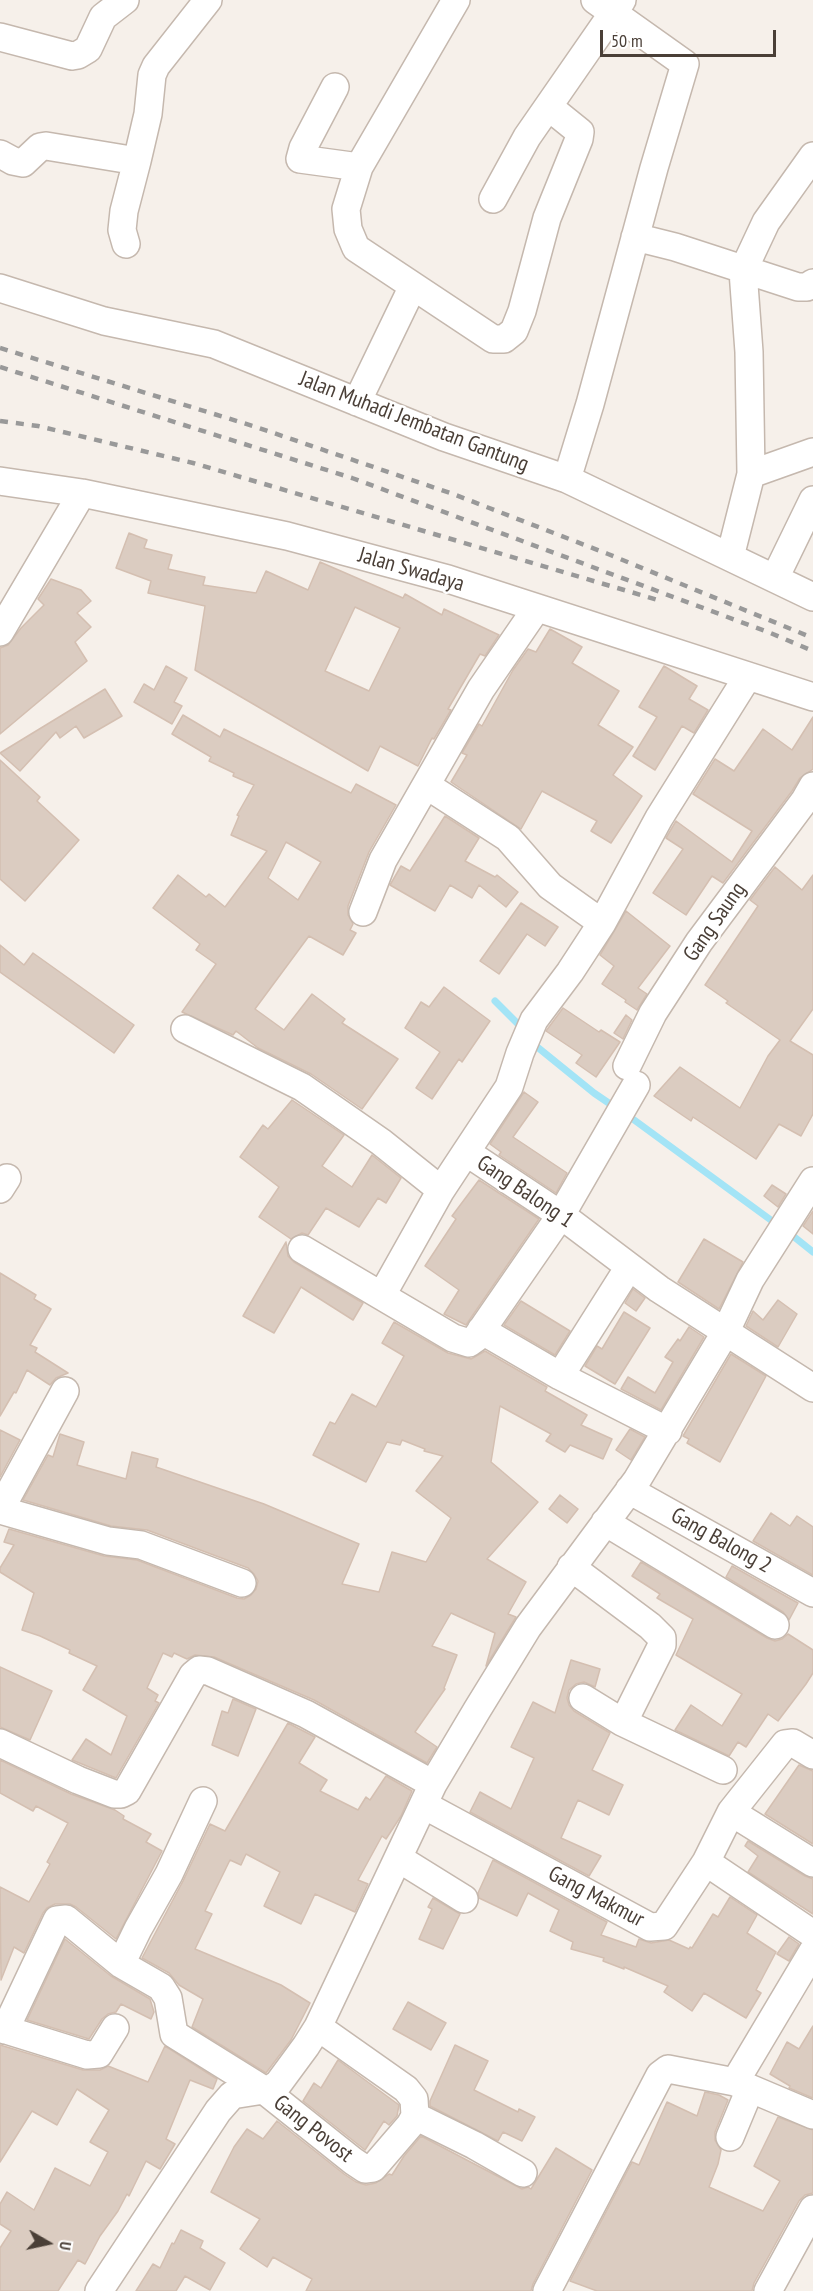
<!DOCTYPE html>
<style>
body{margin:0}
#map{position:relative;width:813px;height:2291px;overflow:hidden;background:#f6f0ea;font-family:"PT Sans Narrow",sans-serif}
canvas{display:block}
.north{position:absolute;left:18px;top:2213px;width:60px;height:60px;-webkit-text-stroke:4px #fff;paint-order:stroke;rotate:99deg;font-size:16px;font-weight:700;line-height:24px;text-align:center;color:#4a3f37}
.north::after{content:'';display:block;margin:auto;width:21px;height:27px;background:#4a3f37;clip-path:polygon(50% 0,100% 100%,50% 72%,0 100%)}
.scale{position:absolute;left:600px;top:30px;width:176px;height:27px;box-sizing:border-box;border:3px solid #4a3f37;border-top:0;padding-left:8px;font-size:18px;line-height:21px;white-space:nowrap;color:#4a3f37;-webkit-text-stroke:4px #fff;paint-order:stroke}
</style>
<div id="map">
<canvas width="813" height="2291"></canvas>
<div class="north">U</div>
<div class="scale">50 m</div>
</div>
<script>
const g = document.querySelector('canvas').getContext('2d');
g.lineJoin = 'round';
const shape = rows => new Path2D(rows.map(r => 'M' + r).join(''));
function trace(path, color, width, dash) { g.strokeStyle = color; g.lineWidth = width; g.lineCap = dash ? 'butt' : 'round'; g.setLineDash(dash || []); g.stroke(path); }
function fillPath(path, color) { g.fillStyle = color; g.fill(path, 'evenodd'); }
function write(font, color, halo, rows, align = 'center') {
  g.font = font + ' "PT Sans Narrow",sans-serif'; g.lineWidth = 5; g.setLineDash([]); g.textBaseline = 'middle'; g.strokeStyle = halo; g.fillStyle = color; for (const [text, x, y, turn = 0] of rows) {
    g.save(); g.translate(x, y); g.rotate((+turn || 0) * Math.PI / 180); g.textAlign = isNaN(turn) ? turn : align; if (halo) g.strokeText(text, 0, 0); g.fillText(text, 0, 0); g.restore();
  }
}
trace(shape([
 [495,1001,523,1029],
 [532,1040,536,1046,594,1093,616,1108],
 [626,1114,779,1226],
 [788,1232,813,1252]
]), '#a3e4f6', 7);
const building = shape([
 [129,533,147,540,144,548,172,555,168,569,205,577,203,585,256,593,266,571,308,590,320,562,403,598,405,594,442,615,444,609,499,635,485,656,480,654,448,709,451,710,434,739,432,738,418,766,380,746,368,771,195,670,205,606,148,593,151,581,116,568,129,533],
 [355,607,400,628,369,691,325,671,355,607],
 [51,579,81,590,91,601,77,613,91,627,75,642,87,661,0,734,0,648,8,645,21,628,44,605,38,599,51,579],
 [550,629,582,647,572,663,619,691,598,725,633,747,613,775,642,796,611,843,591,831,597,821,542,791,521,829,451,782,467,755,462,753,479,724,482,726,513,670,528,649,536,652,550,629],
 [166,666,187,678,174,702,182,706,172,724,134,702,144,684,154,690,166,666],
 [664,666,697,686,689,699,708,710,694,733,682,726,655,770,633,756,657,717,639,707,664,666],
 [105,689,122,716,84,738,76,726,60,738,56,732,20,771,0,753,105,689],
 [183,715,220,737,224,729,351,793,356,784,396,805,369,852,348,906,348,915,353,924,350,930,356,933,343,955,309,936,255,1009,284,1030,312,994,345,1019,342,1023,398,1059,362,1109,311,1074,258,1048,236,1031,233,1035,182,1012,216,964,196,950,200,944,153,908,178,875,206,897,209,894,225,907,267,851,231,835,239,816,237,815,254,785,233,776,234,773,209,761,211,757,172,734,183,715],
 [286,842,321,862,298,900,268,878,286,842],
 [813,717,813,769,800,778,792,791,723,883,712,876,686,915,653,893,683,849,666,838,676,821,732,862,752,831,693,794,715,759,734,771,763,729,792,750,813,717],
 [0,760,40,797,37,801,79,840,25,901,0,879,0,760],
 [445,816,479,838,465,861,495,877,497,875,518,892,506,907,479,885,472,898,450,885,435,911,390,885,401,866,410,871,445,816],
 [775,867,802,890,813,875,813,1009,790,1041,813,1055,813,1114,801,1136,779,1124,756,1159,693,1117,691,1121,654,1096,680,1067,740,1108,768,1056,780,1040,726,1003,728,1001,705,985,758,906,750,900,775,867],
 [521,903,558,927,545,946,527,934,499,974,480,961,521,903],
 [626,911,670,946,638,988,647,994,637,1010,625,1002,626,1000,602,984,614,966,600,955,626,911],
 [0,945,24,965,33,953,134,1025,114,1053,0,972,0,945],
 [444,987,490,1021,462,1062,459,1059,432,1099,416,1088,440,1052,405,1028,421,1002,429,1007,444,987],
 [563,1008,599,1032,601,1030,620,1042,596,1077,576,1063,582,1055,546,1031,563,1008],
 [626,1015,632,1020,623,1039,614,1033,626,1015],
 [524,1092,538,1102,513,1137,567,1173,556,1193,499,1155,501,1152,490,1144,524,1092],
 [292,1100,344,1135,322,1166,352,1187,372,1155,401,1178,386,1203,378,1198,359,1227,326,1208,308,1235,302,1233,291,1239,259,1217,279,1187,240,1157,263,1125,268,1129,292,1100],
 [479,1180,539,1219,466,1325,444,1314,459,1290,425,1266,456,1219,452,1216,479,1180],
 [772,1185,786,1194,778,1207,764,1196,772,1185],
 [813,1211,813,1234,803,1226,813,1211],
 [704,1239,743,1262,719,1309,678,1282,704,1239],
 [286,1242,288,1256,294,1262,363,1303,353,1320,301,1287,274,1333,243,1316,286,1242],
 [0,1273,36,1295,34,1299,51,1309,30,1345,37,1348,35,1352,68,1373,56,1378,50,1385,27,1370,16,1393,14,1392,0,1416,0,1273],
 [633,1289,645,1298,636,1311,625,1303,633,1289],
 [778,1300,797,1314,778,1347,746,1326,753,1311,763,1320,778,1300],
 [521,1301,570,1331,555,1355,504,1325,521,1301],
 [624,1312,650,1328,615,1384,585,1366,597,1346,602,1349,624,1312],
 [394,1322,448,1353,471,1359,485,1351,547,1387,545,1391,587,1415,581,1425,612,1439,603,1459,570,1445,565,1452,546,1441,551,1434,500,1406,491,1462,538,1502,487,1559,526,1582,508,1614,516,1617,486,1666,495,1633,451,1613,432,1646,457,1655,444,1688,445,1689,415,1732,437,1747,427,1763,314,1700,214,1657,195,1655,187,1659,174,1653,172,1657,163,1653,147,1688,158,1695,155,1701,159,1703,116,1778,72,1760,86,1739,111,1755,127,1716,83,1690,97,1666,69,1653,70,1650,40,1636,22,1630,34,1593,0,1572,0,1568,14,1545,4,1542,9,1529,104,1556,137,1560,237,1598,244,1599,251,1595,256,1589,258,1581,254,1574,248,1568,147,1530,111,1526,23,1500,48,1455,53,1457,60,1434,84,1442,77,1465,126,1479,132,1452,158,1459,156,1467,264,1504,359,1544,342,1584,379,1592,392,1552,426,1562,451,1518,416,1491,443,1456,424,1451,425,1449,402,1440,400,1445,387,1442,366,1482,313,1455,330,1422,335,1424,352,1394,376,1407,404,1356,382,1343,394,1322],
 [689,1327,704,1337,661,1410,621,1389,628,1377,655,1393,673,1362,665,1357,678,1339,680,1341,689,1327],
 [731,1354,766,1376,720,1462,687,1443,689,1439,683,1436,731,1354],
 [630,1429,645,1437,631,1460,616,1450,630,1429],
 [0,1430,20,1440,0,1477,0,1430],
 [560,1495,578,1509,567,1523,549,1509,560,1495],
 [771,1513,790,1526,797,1516,813,1527,813,1575,753,1541,771,1513],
 [641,1562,767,1638,775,1641,782,1639,788,1634,813,1650,813,1673,806,1684,778,1721,768,1714,746,1747,738,1742,729,1756,675,1730,691,1705,722,1726,742,1694,676,1655,693,1619,657,1598,660,1594,632,1576,641,1562],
 [732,1566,798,1603,789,1620,783,1612,726,1577,732,1566],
 [571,1660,600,1669,595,1687,584,1682,576,1684,569,1690,567,1698,569,1705,574,1711,610,1733,592,1770,623,1785,609,1815,578,1800,561,1838,601,1856,589,1876,470,1812,480,1792,511,1809,534,1758,511,1747,533,1702,555,1713,571,1660],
 [0,1667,52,1691,30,1740,0,1727,0,1667],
 [233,1699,256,1709,238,1756,212,1745,222,1711,228,1713,233,1699],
 [288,1723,315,1737,299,1763,327,1780,320,1791,358,1810,366,1797,370,1800,386,1776,412,1791,401,1816,386,1839,382,1836,358,1880,368,1884,355,1912,315,1894,301,1924,264,1906,280,1872,246,1854,241,1865,230,1860,205,1911,212,1914,195,1949,281,1985,310,2003,291,2040,266,2073,192,2027,203,1999,179,1985,169,1973,142,1958,183,1881,210,1824,225,1831,288,1723],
 [0,1760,71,1794,115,1810,124,1816,123,1819,151,1834,146,1842,162,1851,116,1939,76,1907,70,1904,55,1904,47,1908,43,1913,24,1953,14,1947,1,1980,0,1887,29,1902,50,1864,47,1862,68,1823,36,1806,33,1811,0,1793,0,1760],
 [799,1765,813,1771,813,1844,765,1814,799,1765],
 [748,1841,805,1876,813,1879,813,1914,748,1872,758,1856,745,1846,748,1841],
 [493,1860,607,1922,601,1935,636,1947,639,1939,651,1943,669,1940,689,1949,690,1947,692,1948,713,1914,718,1917,730,1897,757,1915,747,1933,776,1952,756,1990,761,1993,746,2018,704,1993,692,2011,664,1992,668,1986,624,1967,624,1969,603,1961,604,1958,571,1949,573,1942,550,1931,559,1910,528,1893,517,1916,479,1898,478,1893,493,1860],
 [433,1898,460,1914,443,1949,419,1939,432,1909,428,1907,433,1898],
 [789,1937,799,1944,789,1961,777,1954,789,1937],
 [65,1939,111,1976,150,1999,154,2012,151,2019,121,2004,116,2012,108,2014,102,2019,89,2039,27,2020,65,1939],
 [408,2002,446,2023,431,2050,393,2029,408,2002],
 [813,2026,813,2098,789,2088,790,2086,770,2074,787,2042,799,2049,813,2026],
 [0,2045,83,2070,100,2070,108,2066,148,2082,165,2046,217,2079,213,2089,190,2080,166,2139,175,2144,160,2169,146,2161,129,2196,127,2194,118,2211,100,2236,85,2264,78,2260,58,2291,0,2291,0,2248,11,2231,0,2224,0,2204,7,2192,34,2210,55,2168,90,2186,108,2152,90,2142,109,2110,77,2089,57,2125,32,2111,0,2162,0,2045],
 [455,2045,488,2061,474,2090,518,2112,519,2109,535,2117,522,2141,503,2132,498,2141,430,2106,430,2101,455,2045],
 [338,2060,399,2105,397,2116,389,2125,384,2121,365,2150,303,2101,314,2083,321,2088,338,2060],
 [705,2092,719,2095,728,2100,715,2132,715,2140,721,2150,718,2164,709,2187,763,2211,780,2181,754,2166,778,2117,813,2130,813,2193,805,2195,799,2201,754,2283,752,2291,597,2291,570,2281,632,2162,639,2165,667,2102,697,2116,705,2092],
 [277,2121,344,2174,356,2182,366,2185,376,2183,389,2174,392,2175,404,2156,421,2136,522,2189,528,2187,531,2189,556,2148,592,2170,533,2284,531,2291,306,2291,312,2279,273,2257,267,2267,240,2249,260,2219,211,2192,234,2147,247,2129,263,2139,277,2121],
 [181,2230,203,2241,200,2248,225,2263,210,2290,185,2276,176,2291,136,2291,153,2264,160,2268,172,2243,174,2244,181,2230]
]);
fillPath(building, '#dbccc1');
trace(building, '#d4bfb1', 1.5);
const street = shape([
 [456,0,359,167,346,209,348,229,356,248,493,339,504,339,514,331,522,311,547,218,579,139,580,132,549,107],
 [0,37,72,56,78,55,88,49,103,17,125,0],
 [335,87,303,148,300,159,359,167],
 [0,154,13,161,23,163,40,147,46,146,137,161,124,211,122,230,126,244],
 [137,161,148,114,152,75,156,66,208,0],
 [493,199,527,137,622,0],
 [635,237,675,247,798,287,807,287,813,283],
 [0,288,104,321,214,344,444,437,567,479,813,597],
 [357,402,413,286],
 [751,474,813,452],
 [567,479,590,404,654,168,685,64,595,0],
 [0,481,82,493,287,536,448,579,813,697],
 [730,557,751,474,749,352,743,271,766,222,813,156],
 [775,578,813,500],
 [0,632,82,493],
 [426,785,481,689,536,609],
 [363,912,383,860,426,785,508,838,550,886,602,923],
 [185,1029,302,1087,381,1142,441,1190,466,1152,561,1215,659,1289,813,1388],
 [627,1066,653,1013,699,942,805,800,813,786],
 [466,1152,509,1087,520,1053,534,1020,570,972,602,923,659,818,748,676],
 [0,1189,7,1178],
 [302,1249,453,1338,469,1343,476,1338,561,1215,636,1085],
 [382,1295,441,1190],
 [481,1330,560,1376,668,1431],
 [560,1376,629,1267],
 [65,1391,0,1510,108,1541,141,1545,242,1583],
 [629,1490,813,1593],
 [605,1522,775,1625],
 [571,1567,650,1626,662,1638,662,1645,626,1717,622,1722,723,1770],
 [583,1698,622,1722],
 [0,1743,78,1780,114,1794,121,1794,127,1791,193,1675,199,1670,208,1671,306,1714,433,1784],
 [424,1805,650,1927,664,1926,706,1862,731,1812,813,1863],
 [731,1812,785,1744,793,1743,813,1755],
 [398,1858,464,1899],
 [706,1862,813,1934],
 [121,1964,138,1929,169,1874,203,1801],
 [0,2028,87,2055,99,2054,115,2028],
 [5,2030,57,1920,66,1919,121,1964,161,1987,168,1998,174,2034,264,2090,353,2161,365,2169,373,2168,410,2125,415,2116,414,2099,406,2089,318,2027],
 [735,2082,813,1951],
 [415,2116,474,2145,523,2173],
 [730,2137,750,2089],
 [99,2291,218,2111,232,2095,270,2089,278,2084,306,2046,318,2027,433,1784,477,1710,528,1627,637,1480,725,1333,750,1280,813,1181],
 [547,2291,660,2075,668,2069,735,2082,813,2115],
 [768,2291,813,2209]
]);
trace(street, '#c5b8ae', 30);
trace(street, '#fff', 27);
trace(shape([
 [0,348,253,426,453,494,608,554,813,638],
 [0,367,352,478,768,632,813,651],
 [0,421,38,426,193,463,658,600]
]), '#999', 4.5, [8, 8]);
write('22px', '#4a3f37', '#fff', [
 ["Jalan Muhadi Jembatan Gantung",414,422,21],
 ["Jalan Swadaya",411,570,16],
 ["Gang Saung",715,922,-55],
 ["Gang Balong 1",525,1192,34],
 ["Gang Balong 2",721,1541,29],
 ["Gang Makmur",596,1897,28],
 ["Gang Povost",313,2129,38]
]);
</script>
